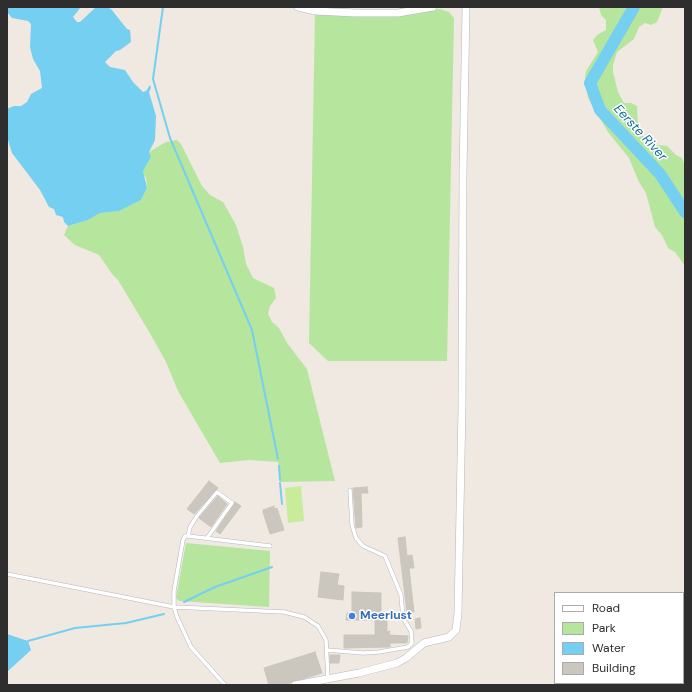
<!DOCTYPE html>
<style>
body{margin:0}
#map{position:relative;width:692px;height:692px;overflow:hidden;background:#efe9e1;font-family:"DM Sans",sans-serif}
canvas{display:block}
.frame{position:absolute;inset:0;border:8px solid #2e2e2e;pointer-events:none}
.legend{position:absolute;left:554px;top:592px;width:130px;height:92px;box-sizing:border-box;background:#fff;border:1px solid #ababab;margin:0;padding:5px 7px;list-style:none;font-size:12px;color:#2e2e2e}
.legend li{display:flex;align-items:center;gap:8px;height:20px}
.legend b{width:20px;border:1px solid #ababab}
</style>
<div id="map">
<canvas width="692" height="692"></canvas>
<div class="frame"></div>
<ul class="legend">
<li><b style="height:5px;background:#fff"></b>Road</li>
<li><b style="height:11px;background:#b6e59e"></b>Park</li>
<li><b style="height:11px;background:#75cff0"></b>Water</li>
<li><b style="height:11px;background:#cbc7bf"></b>Building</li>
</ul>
</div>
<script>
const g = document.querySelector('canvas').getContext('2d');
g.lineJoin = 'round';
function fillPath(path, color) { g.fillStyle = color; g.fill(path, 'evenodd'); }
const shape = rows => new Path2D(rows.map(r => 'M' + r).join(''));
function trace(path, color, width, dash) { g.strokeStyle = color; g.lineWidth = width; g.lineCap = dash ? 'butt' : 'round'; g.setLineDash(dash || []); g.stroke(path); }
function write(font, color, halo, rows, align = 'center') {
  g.font = font + ' "DM Sans",sans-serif'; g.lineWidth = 3; g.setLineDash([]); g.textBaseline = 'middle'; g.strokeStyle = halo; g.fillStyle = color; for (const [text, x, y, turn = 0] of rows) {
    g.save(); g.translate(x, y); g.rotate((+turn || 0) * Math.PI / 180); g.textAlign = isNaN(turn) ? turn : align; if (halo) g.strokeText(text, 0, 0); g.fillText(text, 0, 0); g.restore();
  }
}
fillPath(shape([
 [599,7,663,7,657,22,651,25,645,23,639,27,634,39,617,52,613,65,613,72,618,92,624,103,631,103,637,106,638,127,647,144,667,146,676,155,682,158,685,167,685,266,675,252,668,248,662,235,655,227,646,193,639,182,629,158,608,132,588,98,585,77,586,71,598,52,593,40,597,35,606,30,606,20,601,15],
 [440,9,449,12,454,18,447,361,328,361,309,343,315,14],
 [177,140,181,144,202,186,210,195,223,202,236,225,243,247,246,264,253,278,274,288,276,298,270,306,268,314,272,322,279,328,287,343,307,369,335,481,280,482,278,462,249,460,220,463,178,391,166,362,151,335,118,280,112,274,99,255,75,245,64,235,68,226,88,220,100,213,119,211,141,200,147,188,146,178,142,172,151,157,149,152,166,142],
 [186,543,270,551,269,607,179,601,176,598],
 [592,683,677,683,674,685,588,685]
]), '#b6e59e');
fillPath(shape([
 [301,486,304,521,288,523,285,488]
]), '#c9ec9a');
fillPath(shape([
 [7,7,81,7,73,17,77,22,80,22,96,7,107,7,111,9,127,29,130,30,131,42,120,50,116,51,105,62,110,67,125,70,133,82,143,92,146,91,150,85,151,88,149,92,156,116,155,140,149,152,151,157,143,171,147,188,141,200,119,211,100,213,88,220,68,226,64,222,63,217,56,215,54,209,49,207,40,190,12,153,7,137,7,109,14,106,21,106,27,102,31,94,42,88,40,71,33,59,30,47,31,24,28,21,12,18,7,12],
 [7,634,28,641,31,650,7,672]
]), '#75cff0');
trace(shape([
 [163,7,153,79,170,138,252,330,278,459],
 [279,466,280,480],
 [280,483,282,504],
 [184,602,215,587,272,567],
 [28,641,75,628,126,623,164,614]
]), '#75cff0', 2);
trace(shape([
 [634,7,590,83,600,110,660,174,685,212],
 [683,650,685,649],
 [626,685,635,683]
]), '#75cff0', 12);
const building = shape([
 [209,481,218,488,194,514,187,509,209,481],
 [367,487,368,493,361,493,362,527,356,528,353,488,367,487],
 [218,496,227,504,211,527,199,518,218,496],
 [235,502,241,506,220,534,216,531,235,502],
 [274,506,274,509,277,508,284,530,270,534,263,512,263,510,274,506],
 [405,537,407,556,412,555,414,568,409,568,414,612,407,613,398,538,405,537],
 [321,572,339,574,337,585,344,586,343,600,318,597,321,572],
 [352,592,381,593,381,613,387,613,387,632,390,631,389,635,408,636,407,643,390,643,390,647,387,647,344,648,344,635,375,635,375,620,346,620,347,613,352,613,352,592],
 [420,618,421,628,416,629,415,619,420,618],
 [315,652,322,673,283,685,269,685,264,668,315,652],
 [330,655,340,655,339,663,330,663,330,655]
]);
fillPath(building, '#cbc7bf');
trace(building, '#cbc5ba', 1);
const lane = shape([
 [188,536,190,527,197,516,217,492,232,503,207,538],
 [7,574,174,607,284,612,304,617,318,626,326,640,328,678],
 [327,650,363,653,379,652,408,647,412,643,411,631,403,618,401,595,385,556,363,546,356,538,352,525,350,490],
 [225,685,191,647,177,617,174,607,174,591,183,540,185,536,188,536,270,546]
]);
const street = shape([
 [298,7,315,11,355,13,398,13,433,7],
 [295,685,359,673,397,663,406,658,424,643,449,637,456,630,458,613,462,407,463,174,466,7]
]);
trace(lane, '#b4b7c1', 4.5);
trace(street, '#b4b7c1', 8);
trace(lane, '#fff', 3.5);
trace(street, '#fff', 7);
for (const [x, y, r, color] of [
 [352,616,4,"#3f7fe0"]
]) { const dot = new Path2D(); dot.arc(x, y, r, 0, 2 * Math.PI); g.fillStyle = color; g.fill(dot); trace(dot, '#fff', 1.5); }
write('bold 12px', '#366cbe', '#fff', [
 ["Meerlust",360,616]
], 'left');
write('italic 13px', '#0d6fa3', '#fff', [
 ["Eerste River",640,133,47]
]);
</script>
